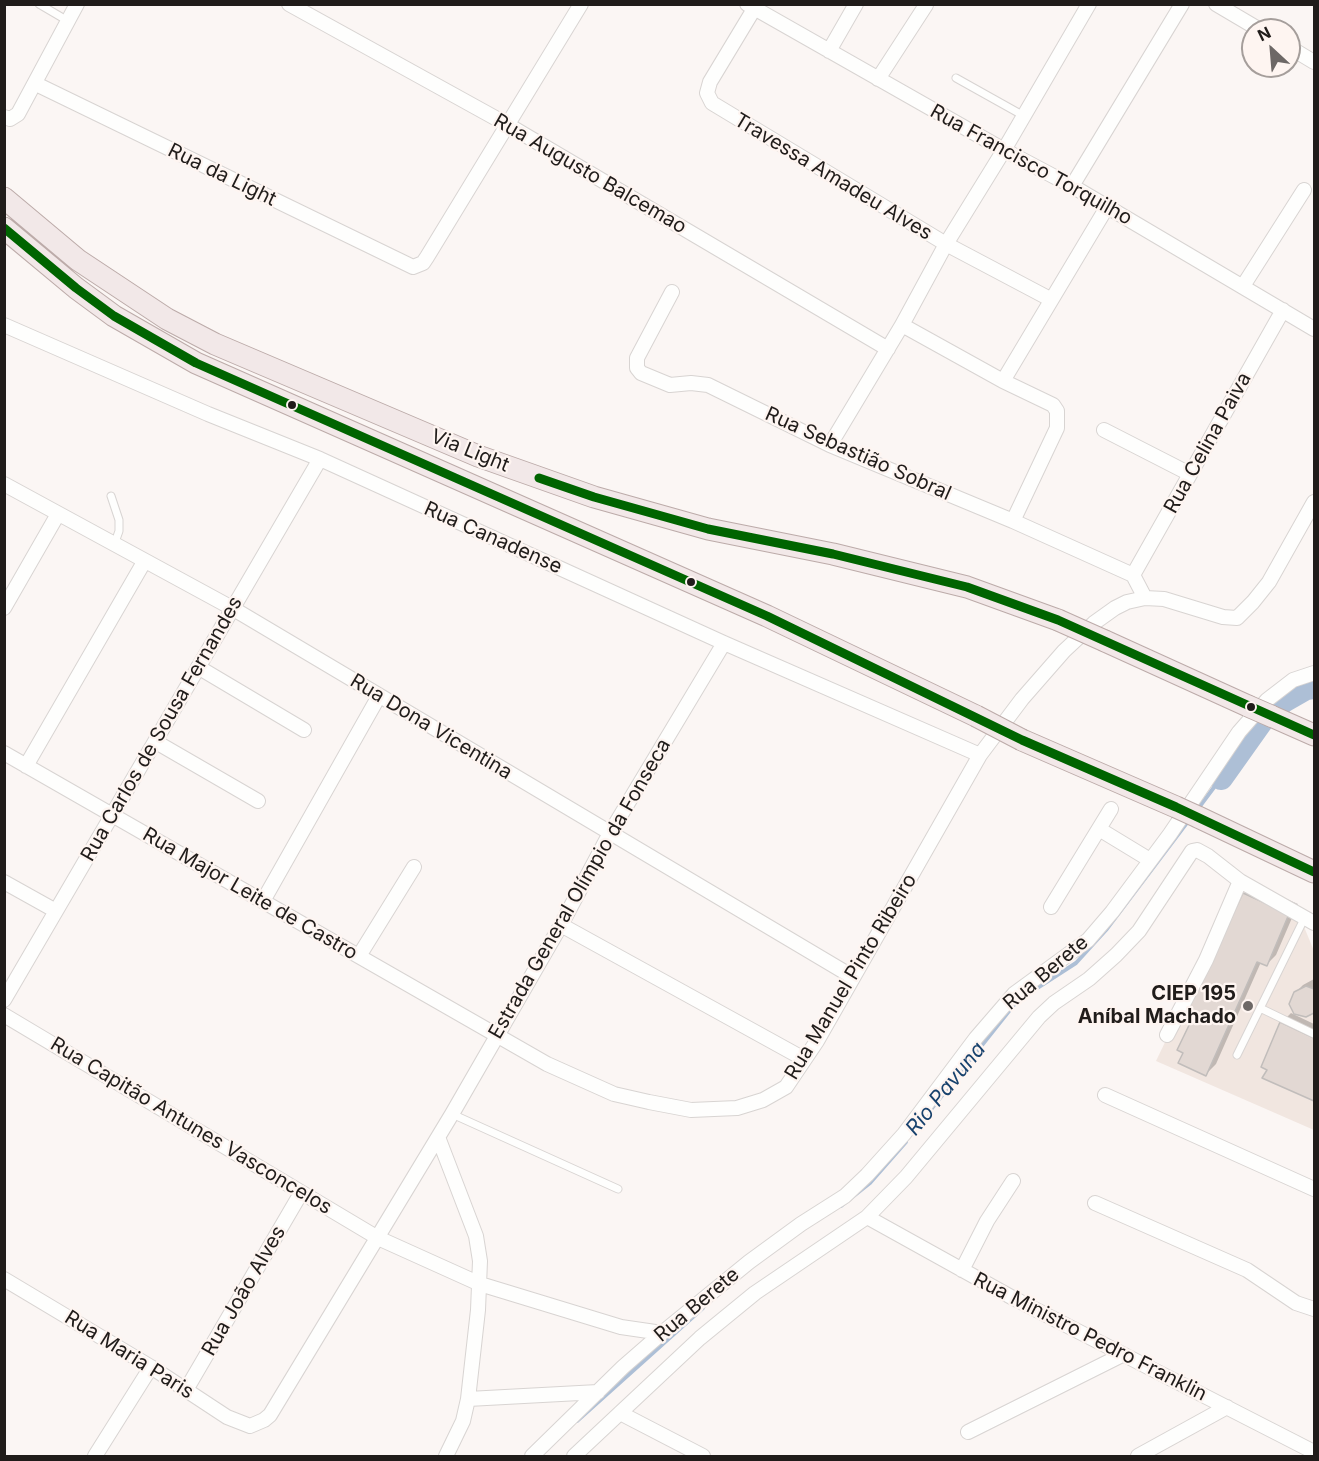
<!DOCTYPE html>
<meta charset="utf-8">
<style>
body{margin:0}
#map{position:relative;width:1319px;height:1461px;overflow:hidden;background:#fbf6f4;font-family:Inter,sans-serif}
canvas{display:block}
.frame{position:absolute;inset:0;border:6px solid #201c1a;pointer-events:none}
.north{position:absolute;left:1241px;top:18px;width:60px;height:60px;box-sizing:border-box;background:#fef5f1;border:2px solid #a59e9b;border-radius:50%;rotate:334deg;font-size:16px;font-weight:700;line-height:24px;text-align:center;color:#201c1a}
.north::after{content:'';display:block;margin:auto;width:21px;height:27px;background:#6d6866;clip-path:polygon(50% 0,100% 100%,50% 72%,0 100%)}
</style>
<div id="map">
<canvas width="1319" height="1461"></canvas>
<div class="frame"></div>
<div class="north">N</div>
</div>
<script>
const g = document.querySelector('canvas').getContext('2d');
g.lineJoin = 'round';
function fillPath(path, color) { g.fillStyle = color; g.fill(path, 'evenodd'); }
const shape = rows => new Path2D(rows.map(r => 'M' + r).join(''));
function trace(path, color, width, dash) { g.strokeStyle = color; g.lineWidth = width; g.lineCap = dash ? 'butt' : 'round'; g.setLineDash(dash || []); g.stroke(path); }
function write(font, color, halo, rows, align = 'center') {
  g.font = font + ' Inter,sans-serif'; g.lineWidth = 4.5; g.setLineDash([]); g.textBaseline = 'middle'; g.strokeStyle = halo; g.fillStyle = color; for (const [text, x, y, turn = 0] of rows) {
    g.save(); g.translate(x, y); g.rotate((+turn || 0) * Math.PI / 180); g.textAlign = isNaN(turn) ? turn : align; if (halo) g.strokeText(text, 0, 0); g.fillText(text, 0, 0); g.restore();
  }
}
fillPath(shape([
 [1240,886,1300,917,1314,951,1314,1130,1156,1061]
]), '#f1e6e0');
fillPath(shape([
 [1254,884,1298,904,1276,955,1266,965,1261,962,1216,1064,1206,1074,1196,1014,1244,894],
 [1314,979,1314,1011,1306,1016,1295,993,1303,985],
 [1291,1013,1314,1024,1314,1099,1264,1078,1269,1069,1281,1023]
]), '#0003');
trace(shape([
 [1197,810,1221,778],
 [921,1122,1017,1001,1076,963,1106,930,1189,820],
 [841,1206,870,1183,906,1142],
 [577,1421,703,1308]
]), '#adbfd6', 4);
trace(shape([
 [1221,778,1265,716,1285,700,1306,688,1314,687]
]), '#adbfd6', 24);
const building = shape([
 [1243,893,1289,914,1267,966,1257,962,1206,1076,1178,1063,1183,1053,1177,1050,1194,1015,1187,1012,1243,893],
 [1306,986,1314,989,1314,1013,1306,1017,1294,1014,1289,1004,1294,992,1306,986],
 [1280,1022,1314,1038,1314,1101,1262,1078,1267,1070,1261,1067,1280,1022]
]);
fillPath(building, '#e2d8d3');
trace(building, '#c1bdbb', 1.5);
const lane = shape([
 [39,4,68,21],
 [956,78,1024,116],
 [111,496,119,520,119,531,114,545],
 [1260,1008,1314,1034],
 [1237,1055,1305,917],
 [452,1114,618,1189]
]);
const street = shape([
 [289,4,508,125,888,349],
 [747,4,1004,150,1072,186,1314,329],
 [1216,4,1260,30],
 [754,9,710,82,707,93,712,103,946,244,1050,299],
 [1289,47,1314,62],
 [829,51,856,4],
 [878,79,926,5],
 [36,84,413,267,423,263,427,257,581,4],
 [4,117,10,119,18,114,77,4],
 [1072,186,1182,4],
 [1243,286,1304,190],
 [672,292,637,358,637,368,641,373,670,385,691,383,708,385,830,445,1013,521,1133,575,1145,598],
 [4,325,208,414,320,459,724,643,980,755],
 [902,325,1003,381,1053,405,1057,411,1057,428,1013,521],
 [1003,381,1107,207],
 [1104,430,1190,474],
 [830,445,902,325,946,244,1004,150,1089,4],
 [4,484,232,608,853,977],
 [1133,575,1283,310],
 [4,608,58,514],
 [198,667,304,730],
 [156,742,258,801],
 [4,753,547,1064,614,1094,649,1102,691,1110,737,1108,763,1100,786,1087,817,1041,980,755,1022,699,1064,651,1094,623,1115,608,1127,602,1145,598,1164,599,1223,617,1237,618,1253,602,1269,582,1314,502],
 [26,766,144,562],
 [1099,829,1150,860],
 [4,882,56,911],
 [263,901,379,696],
 [1051,907,1111,809],
 [561,925,804,1059],
 [359,956,414,867],
 [4,1000,320,459],
 [4,1015,378,1238,480,1284,621,1327,662,1333],
 [1167,1035,1206,960,1240,881],
 [1105,1095,1314,1189],
 [438,1137,476,1236,480,1261,478,1310,468,1399,463,1421,446,1456],
 [1095,1203,1247,1270,1296,1303,1314,1309],
 [867,1217,1013,1298,1314,1452],
 [962,1270,987,1221,1013,1181],
 [4,1279,151,1367,227,1417,250,1426,264,1420,270,1415,452,1114,561,925,610,833,724,643],
 [186,1390,301,1193],
 [468,1399,598,1392],
 [620,1413,703,1456],
 [968,1432,1122,1355],
 [95,1456,151,1367],
 [532,1456,623,1367,662,1333,749,1262,801,1224,845,1196,867,1175,904,1134,976,1038,1014,994,1088,940,1112,912,1170,834,1239,732,1267,700,1293,680,1314,673],
 [574,1456,700,1338,755,1293,867,1217,906,1177,1039,1017,1054,1003,1089,979,1116,955,1139,931,1192,851,1197,850,1208,856,1240,881,1314,923],
 [1138,1456,1227,1407]
]);
const primary = shape([
 [4,198,78,260,167,319,215,344,478,456,594,497,708,529,833,554,967,587,1058,620],
 [4,228,76,288,114,316,196,363,767,616,976,716],
 [1105,641,1248,706],
 [1271,716,1314,735],
 [1022,740,1176,807],
 [1198,817,1314,872]
]);
trace(lane, '#d8d4d2', 9);
trace(street, '#d8d4d2', 16);
trace(primary, '#bcaba9', 23);
trace(lane, '#fefefd', 7);
trace(street, '#fefefd', 14);
trace(primary, '#f2e8e8', 21);
const primaryBridge = shape([
 [1058,620,1105,641],
 [1248,706,1271,716],
 [976,716,1022,740],
 [1176,807,1198,817]
]);
trace(primaryBridge, '#bcaba9', 23, []);
trace(primaryBridge, '#f2e8e8', 21);
trace(shape([
 [4,228,76,288,114,316,196,363,767,616,1022,740,1176,807,1314,872],
 [539,478,594,497,708,529,833,554,967,587,1058,620,1314,735]
]), '#006400', 9);
for (const [x, y, r, color] of [
 [292,405,5,"#201c1a"],
 [691,582,5,"#201c1a"],
 [1251,707,5,"#201c1a"],
 [1248,1006,6,"#6d6866"]
]) { const dot = new Path2D(); dot.arc(x, y, r, 0, 2 * Math.PI); g.fillStyle = color; g.fill(dot); trace(dot, '#fef5f1', 2); }
write('20px', '#201c1a', '#fef5f1', [
 ["Rua Francisco Torquilho",1031,165,29],
 ["Rua Augusto Balcemao",590,174,30],
 ["Rua da Light",222,175,26],
 ["Travessa Amadeu Alves",833,177,31],
 ["Rua Celina Paiva",1208,443,-61],
 ["Via Light",470,451,22],
 ["Rua Sebastião Sobral",858,454,24],
 ["Rua Canadense",493,538,24],
 ["Rua Dona Vicentina",431,727,31],
 ["Rua Carlos de Sousa Fernandes",162,729,-60],
 ["Estrada General Olímpio da Fonseca",580,889,-60],
 ["Rua Major Leite de Castro",250,894,30],
 ["Rua Berete",1046,973,-40],
 ["Rua Manuel Pinto Ribeiro",851,977,-59],
 ["Rua Capitão Antunes Vasconcelos",191,1126,31],
 ["Rua João Alves",244,1291,-60],
 ["Rua Berete",697,1305,-40],
 ["Rua Ministro Pedro Franklin",1090,1337,27],
 ["Rua Maria Paris",129,1355,32]
]);
write('bold 20px', '#201c1a', '#fef5f1', [
 ["CIEP 195",1236,994],
 ["Aníbal Machado",1236,1017]
], 'right');
write('italic 21px', '#18426d', '#fef5f1', [
 ["Rio Pavuna",946,1089,-51]
]);
</script>
